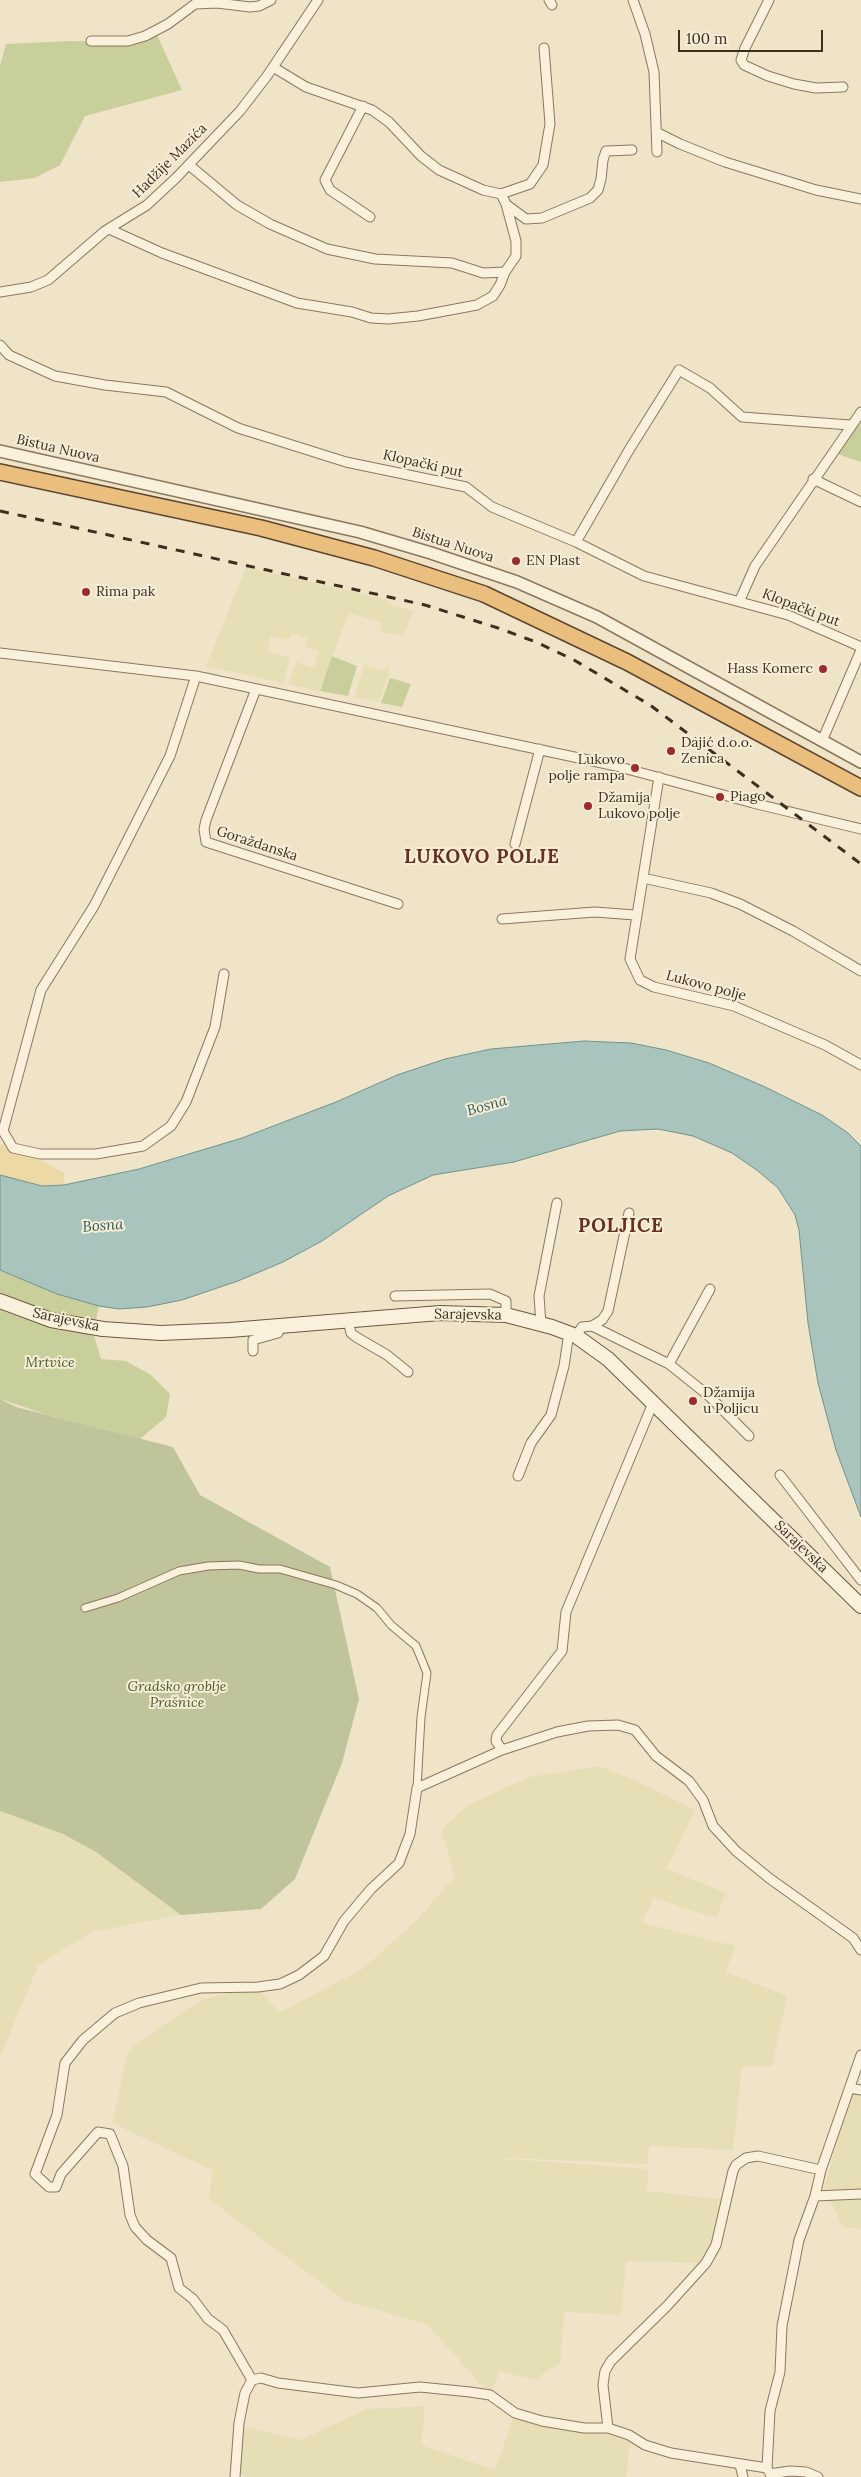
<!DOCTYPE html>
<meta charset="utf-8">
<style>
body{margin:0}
#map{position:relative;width:861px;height:2477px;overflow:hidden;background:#f0e4c8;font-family:Lora,serif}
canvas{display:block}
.scale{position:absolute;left:678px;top:30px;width:145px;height:22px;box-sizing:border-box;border:2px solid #3d2e20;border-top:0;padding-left:6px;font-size:15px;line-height:18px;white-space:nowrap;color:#3d2e20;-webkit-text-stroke:4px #f7eed8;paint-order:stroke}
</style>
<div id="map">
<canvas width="861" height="2477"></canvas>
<div class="scale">100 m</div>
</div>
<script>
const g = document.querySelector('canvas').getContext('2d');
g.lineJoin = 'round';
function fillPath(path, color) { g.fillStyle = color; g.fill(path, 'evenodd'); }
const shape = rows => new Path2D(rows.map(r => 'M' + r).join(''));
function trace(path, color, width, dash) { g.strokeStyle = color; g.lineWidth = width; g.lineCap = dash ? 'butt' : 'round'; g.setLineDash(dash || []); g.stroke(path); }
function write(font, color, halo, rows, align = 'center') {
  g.font = font + ' Lora,serif'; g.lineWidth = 4; g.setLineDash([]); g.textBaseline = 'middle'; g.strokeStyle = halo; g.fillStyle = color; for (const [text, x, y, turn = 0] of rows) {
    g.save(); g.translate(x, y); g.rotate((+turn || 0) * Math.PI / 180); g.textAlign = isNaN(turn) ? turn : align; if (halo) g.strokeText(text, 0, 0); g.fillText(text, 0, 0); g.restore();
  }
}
fillPath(shape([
 [246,567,388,600,388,604,413,611,404,636,380,632,382,623,349,613,319,691,288,684,296,662,314,668,319,651,305,646,308,639,292,633,288,640,271,636,267,651,290,658,283,683,206,666],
 [364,665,384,671,386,668,390,670,379,702,354,697],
 [599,1766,632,1779,695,1810,667,1869,726,1893,716,1918,653,1898,642,1923,735,1946,726,1972,787,1996,772,2066,742,2066,733,2150,649,2146,648,2164,483,2157,648,2169,647,2191,728,2200,706,2263,626,2261,621,2315,564,2312,560,2363,534,2380,500,2371,490,2395,428,2325,344,2300,209,2199,212,2170,112,2123,128,2051,143,2039,203,1999,258,1987,279,2013,364,1968,419,1918,455,1876,441,1830,466,1806,529,1777],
 [0,1811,63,1834,96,1852,181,1915,91,1932,38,1966,0,2057],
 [851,2092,861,2093,861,2229,843,2227,824,2188],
 [425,2406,421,2445,495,2470,515,2413,599,2432,630,2442,626,2477,245,2477,231,2459,237,2425,300,2440,367,2409]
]), '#e6deb5');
fillPath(shape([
 [156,33,182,90,85,116,60,165,35,178,0,182,0,66,6,44,69,41,136,42],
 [861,423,861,462,834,453,849,429],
 [332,656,357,666,348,696,320,691],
 [390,678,411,684,402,707,381,703],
 [0,1270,57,1294,99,1306,93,1332,101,1359,126,1361,151,1375,170,1394,166,1417,140,1439,48,1415,0,1399]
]), '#c9cf9b');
fillPath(shape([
 [0,1144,25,1152,64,1173,64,1185,42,1186,0,1175]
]), '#ecd9a5');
fillPath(shape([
 [0,1399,16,1407,173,1447,200,1495,330,1567,359,1699,342,1763,295,1879,261,1909,181,1915,96,1852,63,1834,0,1811]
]), '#bfc49a');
const water = shape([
 [584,1041,631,1043,666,1050,709,1063,763,1086,822,1115,848,1133,861,1146,861,1517,836,1450,818,1383,808,1323,799,1230,795,1215,778,1188,758,1171,732,1153,693,1136,658,1129,620,1131,514,1162,433,1175,388,1196,322,1241,283,1262,238,1281,182,1300,147,1307,119,1309,99,1306,57,1294,0,1270,0,1175,42,1186,64,1185,139,1169,242,1138,336,1102,397,1075,445,1059,491,1049,584,1041]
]);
fillPath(water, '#a9c4bc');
trace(water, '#6f938a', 1);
const pedestrian = shape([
 [85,1608,118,1598,179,1571,208,1566,239,1565,259,1569,280,1569,336,1585,357,1594,377,1608,391,1625,416,1646,427,1673,421,1717,417,1788]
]);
const minor = shape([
 [549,0,552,5],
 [633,0,645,34,654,72,657,152],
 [769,0,745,48,741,60,744,65,768,76,794,84,816,88,843,87],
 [91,41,128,41,145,36,168,24,195,4,217,3,250,7,259,6,271,0],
 [273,67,306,87,372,110,389,122,421,156,439,170,483,190,501,194,530,184,543,165,550,124,544,48],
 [363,106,325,180,330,190,370,217],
 [656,132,680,144,725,162,816,190,861,199],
 [189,165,237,205,270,224,327,249,375,259,452,263,483,273,505,272],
 [507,205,526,219,542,218,590,198,598,190,601,179,603,160,606,151,632,150],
 [109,229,162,253,297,303,352,312,371,318,388,319,418,316,477,305,493,296,500,285,505,272,516,256,516,241,506,204,501,194],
 [0,292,31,287,48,280,105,231,147,205,176,178,240,111,267,76,318,0],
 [0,345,9,355,55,376,105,385,166,392,238,428,346,462,466,487,492,507,576,542,644,576,788,615,861,647],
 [813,479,861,502],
 [576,542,629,450,679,370,710,388,742,417,850,425],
 [740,600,755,566,861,412],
 [0,653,196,676,616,766,753,803,861,829],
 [196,676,170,756,94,906,41,990,3,1131,13,1148,40,1154,96,1154,143,1146,171,1126,186,1102,215,1027,224,974],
 [256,689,206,820,204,829,206,842,398,904],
 [822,741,861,650],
 [659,777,630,959,640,980,654,987,734,1006,825,1045,861,1065],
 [515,844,540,749],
 [643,878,711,893,740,904,793,931,861,971],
 [502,919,595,912,635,915],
 [395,1296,490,1294,506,1301,506,1315],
 [348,1321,351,1333,356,1337,387,1355,408,1372],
 [541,1324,539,1296,557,1203],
 [592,1326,669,1364,709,1396,749,1436],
 [576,1336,582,1327,592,1326,602,1320,608,1311,629,1213],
 [253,1351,253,1340,278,1333,280,1326],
 [669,1364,710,1289],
 [653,1403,566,1612,562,1651,497,1735,496,1741,502,1750,557,1732,588,1726,618,1725,635,1730,656,1756,689,1781,703,1800,713,1826,736,1851,769,1878,853,1938,861,1950],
 [780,1475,861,1580],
 [518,1476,531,1443,551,1415,564,1366,569,1333],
 [850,2088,861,2090],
 [821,2170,861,2055],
 [815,2196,861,2194],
 [252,2380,223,2330,208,2319,193,2299,179,2288,171,2258,147,2240,135,2227,130,2215,123,2166,110,2134,98,2132,61,2174,56,2187,49,2187,35,2174,57,2115,65,2063,83,2040,115,2013,139,2003,201,1988,258,1987,280,1984,299,1975,324,1956,344,1921,371,1889,399,1863,410,1834,417,1788,502,1750],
 [608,2428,629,2435,645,2445,671,2453,767,2468,772,2477],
 [740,2465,743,2477],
 [770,2474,790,2471,806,2472,818,2477],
 [235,2477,239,2423,245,2393,252,2380,261,2378,278,2383,358,2393,420,2387,470,2392,490,2395,515,2413,542,2421,584,2428,608,2428,603,2385,605,2371,611,2361,667,2306,706,2263,716,2245,733,2171,736,2165,746,2158,758,2156,821,2170,815,2196,799,2240,782,2326,780,2372,770,2411,767,2468]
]);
const tertiary = shape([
 [0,451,360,532,431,553,517,582,597,617,861,762]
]);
const secondary = shape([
 [0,1301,51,1320,103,1329,161,1333,230,1330,440,1313,506,1315,552,1327,576,1336,608,1359,861,1606]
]);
const trunk = shape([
 [0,472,261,528,374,558,484,594,627,662,861,788]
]);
trace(pedestrian, '#8d765c', 9);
trace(minor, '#8d765c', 11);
trace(tertiary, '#8d765c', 14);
trace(secondary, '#6f573f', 16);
trace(trunk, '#5b4430', 18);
trace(pedestrian, '#faf1dc', 7);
trace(minor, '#faf1dc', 9);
trace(tertiary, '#faf1dc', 11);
trace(secondary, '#faf1dc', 14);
trace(trunk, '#eabe7c', 15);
trace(shape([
 [0,511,425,605,498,628,536,642,574,660,650,705,861,864]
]), '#3d2e20', 3, [9, 9]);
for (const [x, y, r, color] of [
 [516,561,5,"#9e2a2b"],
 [86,592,5,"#9e2a2b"],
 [823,669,5,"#9e2a2b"],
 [671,751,5,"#9e2a2b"],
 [635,768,5,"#9e2a2b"],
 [720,797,5,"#9e2a2b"],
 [588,806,5,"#9e2a2b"],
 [693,1401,5,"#9e2a2b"]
]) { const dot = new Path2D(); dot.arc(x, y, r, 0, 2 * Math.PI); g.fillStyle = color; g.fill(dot); trace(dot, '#f7eed8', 2); }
write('14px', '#3d2e20', '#f7eed8', [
 ["Hadžije Mazića",170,161,-45],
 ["Bistua Nuova",58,449,13],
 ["Klopački put",423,464,13],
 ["Bistua Nuova",453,545,18],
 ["Klopački put",801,608,21],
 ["Goraždanska",257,844,18],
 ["Lukovo polje",706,986,15],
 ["Sarajevska",468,1315,1],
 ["Sarajevska",66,1320,12],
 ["Sarajevska",801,1547,44]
]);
write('14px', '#3d2e20', '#f7eed8', [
 ["EN Plast",526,561],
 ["Rima pak",96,592],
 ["Hass Komerc",813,669,"right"],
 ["Dajić d.o.o.",681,743],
 ["Zenica",681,759],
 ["Lukovo",625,760,"right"],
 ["polje rampa",625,776,"right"],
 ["Piago",730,797],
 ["Džamija",598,798],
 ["Lukovo polje",598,814],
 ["Džamija",703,1393],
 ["u Poljicu",703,1409]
], 'left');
write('italic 14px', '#4d5a26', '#f7eed8', [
 ["Mrtvice",50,1363],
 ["Gradsko groblje",177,1687],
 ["Prašnice",177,1703]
]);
write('italic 15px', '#2f5d5a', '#f7eed8', [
 ["Bosna",487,1106,-16],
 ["Bosna",103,1226,-4]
]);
g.letterSpacing = '1px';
write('bold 19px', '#6b2e1e', '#f7eed8', [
 ["LUKOVO POLJE",482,858],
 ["POLJICE",621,1227]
]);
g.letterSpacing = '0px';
</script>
